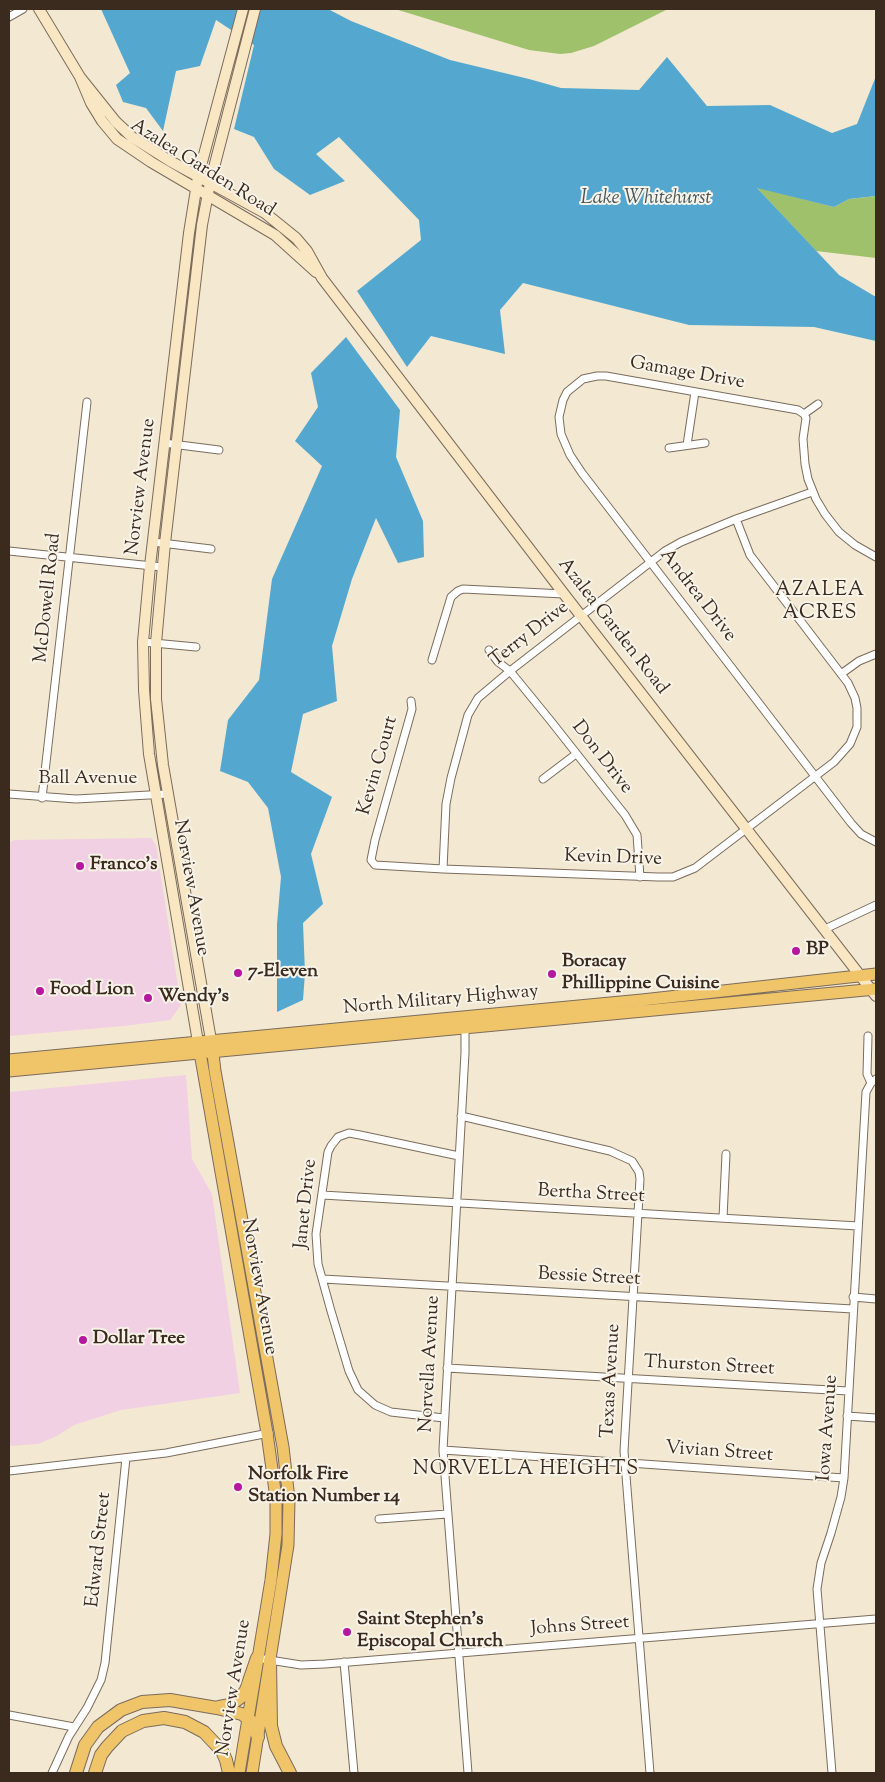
<!DOCTYPE html>
<style>
body{margin:0}
#map{position:relative;width:885px;height:1782px;overflow:hidden;background:#f3e8d1;font-family:"Sorts Mill Goudy",serif}
canvas{display:block}
.frame{position:absolute;inset:0;border:10px solid #3b2a1e;pointer-events:none}
</style>
<div id="map">
<canvas width="885" height="1782"></canvas>
<div class="frame"></div>
</div>
<script>
const g = document.querySelector('canvas').getContext('2d');
g.lineJoin = 'round';
function fillPath(path, color) { g.fillStyle = color; g.fill(path, 'evenodd'); }
const shape = rows => new Path2D(rows.map(r => 'M' + r).join(''));
function trace(path, color, width, dash) { g.strokeStyle = color; g.lineWidth = width; g.lineCap = dash ? 'butt' : 'round'; g.setLineDash(dash || []); g.stroke(path); }
function write(font, color, halo, rows, align = 'center') {
  g.font = font + ' "Sorts Mill Goudy",serif'; g.lineWidth = 4; g.setLineDash([]); g.textBaseline = 'middle'; g.strokeStyle = halo; g.fillStyle = color; for (const [text, x, y, turn = 0] of rows) {
    g.save(); g.translate(x, y); g.rotate((+turn || 0) * Math.PI / 180); g.textAlign = isNaN(turn) ? turn : align; if (halo) g.strokeText(text, 0, 0); g.fillText(text, 0, 0); g.restore();
  }
}
fillPath(shape([
 [151,838,156,845,181,1005,170,1020,124,1026,9,1036,9,842,15,840],
 [186,1075,192,1159,212,1194,240,1393,121,1410,74,1425,57,1436,38,1444,9,1446,9,1092]
]), '#f1d0e3');
fillPath(shape([
 [395,9,668,9,594,46,571,53,560,54,529,50],
 [756,187,834,207,849,199,876,196,876,258,816,251]
]), '#a0c16b');
fillPath(shape([
 [101,9,328,9,351,21,450,60,529,79,561,88,639,90,667,57,707,106,770,105,832,133,857,124,876,76,876,196,849,199,834,207,757,188,839,275,876,297,876,341,814,327,689,325,523,283,500,310,505,354,431,336,407,367,357,291,421,240,419,220,339,137,316,154,345,181,310,195,274,169,254,137,234,129,254,45,216,20,200,66,176,71,163,131,146,108,123,102,116,85,130,73],
 [346,337,400,410,396,457,423,521,424,557,398,563,376,518,352,579,332,646,337,701,303,714,291,772,332,797,311,854,323,904,303,923,305,973,303,1000,277,1012,277,924,281,877,268,808,248,782,220,771,228,720,259,680,272,579,322,466,295,441,318,407,311,373]
]), '#54a8d0');
const street = shape([
 [9,17,23,9],
 [804,414,818,404],
 [164,443,219,450],
 [687,445,695,392],
 [669,448,705,443],
 [153,542,211,549],
 [9,551,162,567],
 [876,557,855,545,839,532,825,514,816,499,808,479,805,464,803,439,806,418,804,414,798,410,606,376,597,376,583,379,567,392,563,400,559,417,561,434,570,455,582,473,851,823,861,834,876,842],
 [143,642,196,647],
 [489,650,498,662,510,671,550,720,625,815,637,835,640,877],
 [432,660,451,597,458,591,463,589,564,594],
 [841,674,859,661,876,654],
 [411,701,412,709,375,840,371,860,375,865,443,869,658,877,673,877,695,868,834,762,850,744,857,727,857,708,855,698,848,683,750,555,736,519],
 [543,779,576,754],
 [9,794,76,799,167,794],
 [42,798,87,402],
 [443,869,446,804,451,778,468,715,478,698,510,671,665,551,681,542,736,519,812,492],
 [825,929,876,905],
 [465,1025,465,1053,443,1450,468,1773],
 [868,1036,867,1074,871,1083],
 [461,1116,610,1151,632,1161,639,1172,640,1179,624,1451,650,1773],
 [322,1195,858,1226],
 [723,1218,726,1154],
 [323,1279,853,1309],
 [853,1297,876,1299],
 [447,1368,848,1391],
 [847,1416,876,1418],
 [444,1418,391,1412,375,1405,358,1390,349,1371,331,1311,318,1264,316,1234,328,1152,331,1146,338,1137,349,1133,360,1135,459,1156],
 [443,1450,844,1478],
 [9,1471,166,1453,269,1433],
 [379,1519,447,1514],
 [257,1658,301,1665,325,1664,876,1619],
 [344,1662,354,1773],
 [9,1715,74,1727],
 [52,1773,69,1736,87,1708,101,1680,105,1663,126,1458],
 [832,1773,817,1589,821,1563,831,1533,841,1497,844,1478,866,1092,871,1083,876,1079]
]);
const secondary = shape([
 [39,9,80,77,91,103,102,121,117,139,151,162,275,235,316,272],
 [80,77,116,122,132,137,170,161,265,213,296,238,307,251,322,278,564,594,876,996],
 [211,1040,163,765,156,699,156,643,165,543,202,225,210,183,255,9],
 [198,1042,149,754,144,690,143,642,150,566,189,233,198,177,243,9]
]);
const primary = shape([
 [212,1045,215,1071,283,1447,289,1499,288,1545,252,1773],
 [199,1047,267,1433,276,1498,276,1534,271,1580,239,1773],
 [9,1060,642,1000,876,974],
 [9,1071,876,989]
]);
const highway = shape([
 [270,1661,271,1726,276,1746,290,1773],
 [219,1707,230,1705,241,1697,246,1690,257,1658],
 [76,1773,85,1745,98,1727,121,1710,142,1702,170,1700,217,1708,242,1714,251,1721,258,1737],
 [95,1773,101,1755,107,1747,122,1731,143,1721,164,1718,185,1722,204,1732,222,1751,226,1760,229,1773]
]);
trace(street, '#7b6c5d', 9);
trace(secondary, '#7b6c5d', 12);
trace(primary, '#7b6c5d', 13);
trace(highway, '#7b6c5d', 14);
trace(street, '#fff', 7);
trace(secondary, '#f9e7c3', 10);
trace(primary, '#f0c469', 11);
trace(highway, '#f0c469', 12);
for (const [x, y, r, color] of [
 [80,866,5,"#b5179e"],
 [796,951,5,"#b5179e"],
 [238,973,5,"#b5179e"],
 [552,974,5,"#b5179e"],
 [40,991,5,"#b5179e"],
 [148,998,5,"#b5179e"],
 [83,1340,5,"#b5179e"],
 [238,1487,5,"#b5179e"],
 [347,1632,5,"#b5179e"]
]) { const dot = new Path2D(); dot.arc(x, y, r, 0, 2 * Math.PI); g.fillStyle = color; g.fill(dot); trace(dot, '#f7f3e8', 2); }
write('19px', '#3b2a1e', '#f7f3e8', [
 ["Azalea Garden Road",202,169,32],
 ["Gamage Drive",687,374,10],
 ["Norview Avenue",142,487,-83],
 ["Andrea Drive",697,596,52],
 ["McDowell Road",49,598,-84],
 ["Azalea Garden Road",612,627,52],
 ["Terry Drive",530,635,-38],
 ["Don Drive",601,758,52],
 ["Kevin Court",379,766,-74],
 ["Ball Avenue",88,780],
 ["Kevin Drive",613,859,2],
 ["Norview Avenue",190,888,80],
 ["North Military Highway",441,1001,-5],
 ["Bertha Street",591,1195,3],
 ["Janet Drive",307,1204,-84],
 ["Bessie Street",589,1278,3],
 ["Norview Avenue",258,1287,80],
 ["Norvella Avenue",431,1364,-87],
 ["Thurston Street",709,1367,3],
 ["Texas Avenue",612,1381,-87],
 ["Iowa Avenue",829,1428,-86],
 ["Vivian Street",719,1453,4],
 ["Edward Street",100,1550,-84],
 ["Johns Street",580,1627,-4],
 ["Norview Avenue",235,1688,-81]
]);
write('bold 19px', '#3b2a1e', '#f7f3e8', [
 ["Franco's",90,866],
 ["BP",806,951],
 ["Boracay",562,963],
 ["Phillippine Cuisine",562,985],
 ["7-Eleven",248,973],
 ["Food Lion",50,991],
 ["Wendy's",158,998],
 ["Dollar Tree",93,1340],
 ["Norfolk Fire",248,1476],
 ["Station Number 14",248,1498],
 ["Saint Stephen's",357,1621],
 ["Episcopal Church",357,1643]
], 'left');
write('italic 20px', '#44565c', '#f7f3e8', [
 ["Lake Whitehurst",646,200]
]);
g.letterSpacing = '1px';
write('20px', '#3b2a1e', '#f7f3e8', [
 ["AZALEA",820,592],
 ["ACRES",820,615],
 ["NORVELLA HEIGHTS",526,1471]
]);
g.letterSpacing = '0px';
</script>
